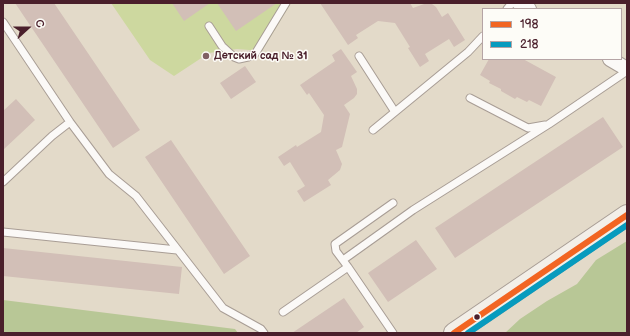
<!DOCTYPE html>
<meta charset="utf-8">
<style>
body{margin:0}
#map{position:relative;width:630px;height:336px;overflow:hidden;background:#e3dac9;font-family:"Balsamiq Sans",sans-serif}
canvas{display:block}
.frame{position:absolute;inset:0;border:4px solid #4a1f2b;pointer-events:none}
.legend{position:absolute;left:482px;top:8px;width:140px;height:52px;box-sizing:border-box;background:#fdfcf7;border:1px solid #b5a4a5;margin:0;padding:5px 7px;list-style:none;font-size:12px;color:#4a1f2b}
.legend li{display:flex;align-items:center;gap:8px;height:20px}
.legend b{width:20px;border:1px solid #b5a4a5}
.north{position:absolute;left:8px;top:8px;width:40px;height:40px;-webkit-text-stroke:3px #fdfcf7;paint-order:stroke;rotate:69deg;font-size:11px;font-weight:700;line-height:16px;text-align:center;color:#4a1f2b}
.north::after{content:'';display:block;margin:auto;width:14px;height:18px;background:#4a1f2b;clip-path:polygon(50% 0,100% 100%,50% 72%,0 100%)}
</style>
<div id="map">
<canvas width="630" height="336"></canvas>
<div class="frame"></div>
<ul class="legend">
<li><b style="height:5px;background:#f26522"></b>198</li>
<li><b style="height:5px;background:#079bbe"></b>218</li>
</ul>
<div class="north">С</div>
</div>
<script>
const g = document.querySelector('canvas').getContext('2d');
g.lineJoin = 'round';
function fillPath(path, color) { g.fillStyle = color; g.fill(path, 'evenodd'); }
const shape = rows => new Path2D(rows.map(r => 'M' + r).join(''));
function trace(path, color, width, dash) { g.strokeStyle = color; g.lineWidth = width; g.lineCap = dash ? 'butt' : 'round'; g.setLineDash(dash || []); g.stroke(path); }
function write(font, color, halo, rows, align = 'center') {
  g.font = font + ' "Balsamiq Sans",sans-serif'; g.lineWidth = 3; g.setLineDash([]); g.textBaseline = 'middle'; g.strokeStyle = halo; g.fillStyle = color; for (const [text, x, y, turn = 0] of rows) {
    g.save(); g.translate(x, y); g.rotate((+turn || 0) * Math.PI / 180); g.textAlign = isNaN(turn) ? turn : align; if (halo) g.strokeText(text, 0, 0); g.fillText(text, 0, 0); g.restore();
  }
}
fillPath(shape([
 [111,3,291,3,262,51,237,49,209,53,174,76,150,60]
]), '#cdd89f');
fillPath(shape([
 [627,241,627,333,505,333,520,319,547,301,577,284,596,260],
 [3,300,235,329,238,333,3,333]
]), '#b8c796');
fillPath(shape([
 [15,3,54,3,140,130,113,148],
 [172,3,210,3,184,21],
 [217,3,277,3,236,31],
 [320,3,410,3,413,8,427,3,432,4,436,7,442,17,448,13,465,40,454,47,449,39,425,54,429,61,420,67,408,48,410,47,395,23,378,21,356,35,358,38,348,45],
 [341,49,357,72,351,76,357,89,357,94,354,98,344,105,350,114,342,147,336,150,342,164,340,170,328,180,331,185,304,202,297,191,305,186,290,162,284,166,278,157,296,145,297,147,321,132,324,115,309,93,307,95,300,85,335,61,332,55],
 [489,59,523,59,556,77,541,106,529,100,527,102,517,97,515,99,501,91,501,89,489,83,490,81,480,75],
 [245,66,256,82,231,99,220,83],
 [16,99,35,120,3,150,3,111],
 [603,117,623,147,455,258,435,228],
 [171,140,250,256,224,274,145,157],
 [416,240,437,269,388,302,368,273],
 [3,248,182,267,179,294,3,276],
 [344,298,364,327,356,333,292,333]
]), '#d2bfb7');
const service = shape([
 [507,9,512,3],
 [3,22,70,122,109,174,136,196,223,308,261,329,264,333],
 [209,26,222,46,234,57,239,59,248,57,255,54,286,3],
 [359,56,395,112],
 [470,98,528,128,545,125],
 [373,130,468,52,483,36],
 [3,182,52,136,70,122],
 [3,232,177,250],
 [343,260,413,210,549,124,627,71],
 [348,267,393,333],
 [283,312,348,267,336,251,335,244,393,203]
]);
const minor = shape([
 [519,3,529,9],
 [610,59,627,69]
]);
const secondary = shape([
 [454,333,627,215]
]);
trace(service, '#a89d95', 9);
trace(minor, '#a89d95', 16);
trace(secondary, '#a89d95', 22);
trace(service, '#fbf9f7', 7);
trace(minor, '#fbf9f7', 14);
trace(secondary, '#f3efe8', 20);
trace(shape([
 [454,333,627,215]
]), '#f26522', 6);
trace(shape([
 [468,333,627,225]
]), '#079bbe', 6);
for (const [x, y, r, color] of [
 [206,56,4,"#806062"],
 [477,317,3.5,"#4a1f2b"]
]) { const dot = new Path2D(); dot.arc(x, y, r, 0, 2 * Math.PI); g.fillStyle = color; g.fill(dot); trace(dot, '#fdfcf7', 1.5); }
write('bold 11px', '#4a1f2b', '#fdfcf7', [
 ["Детский сад № 31",214,56]
], 'left');
</script>
